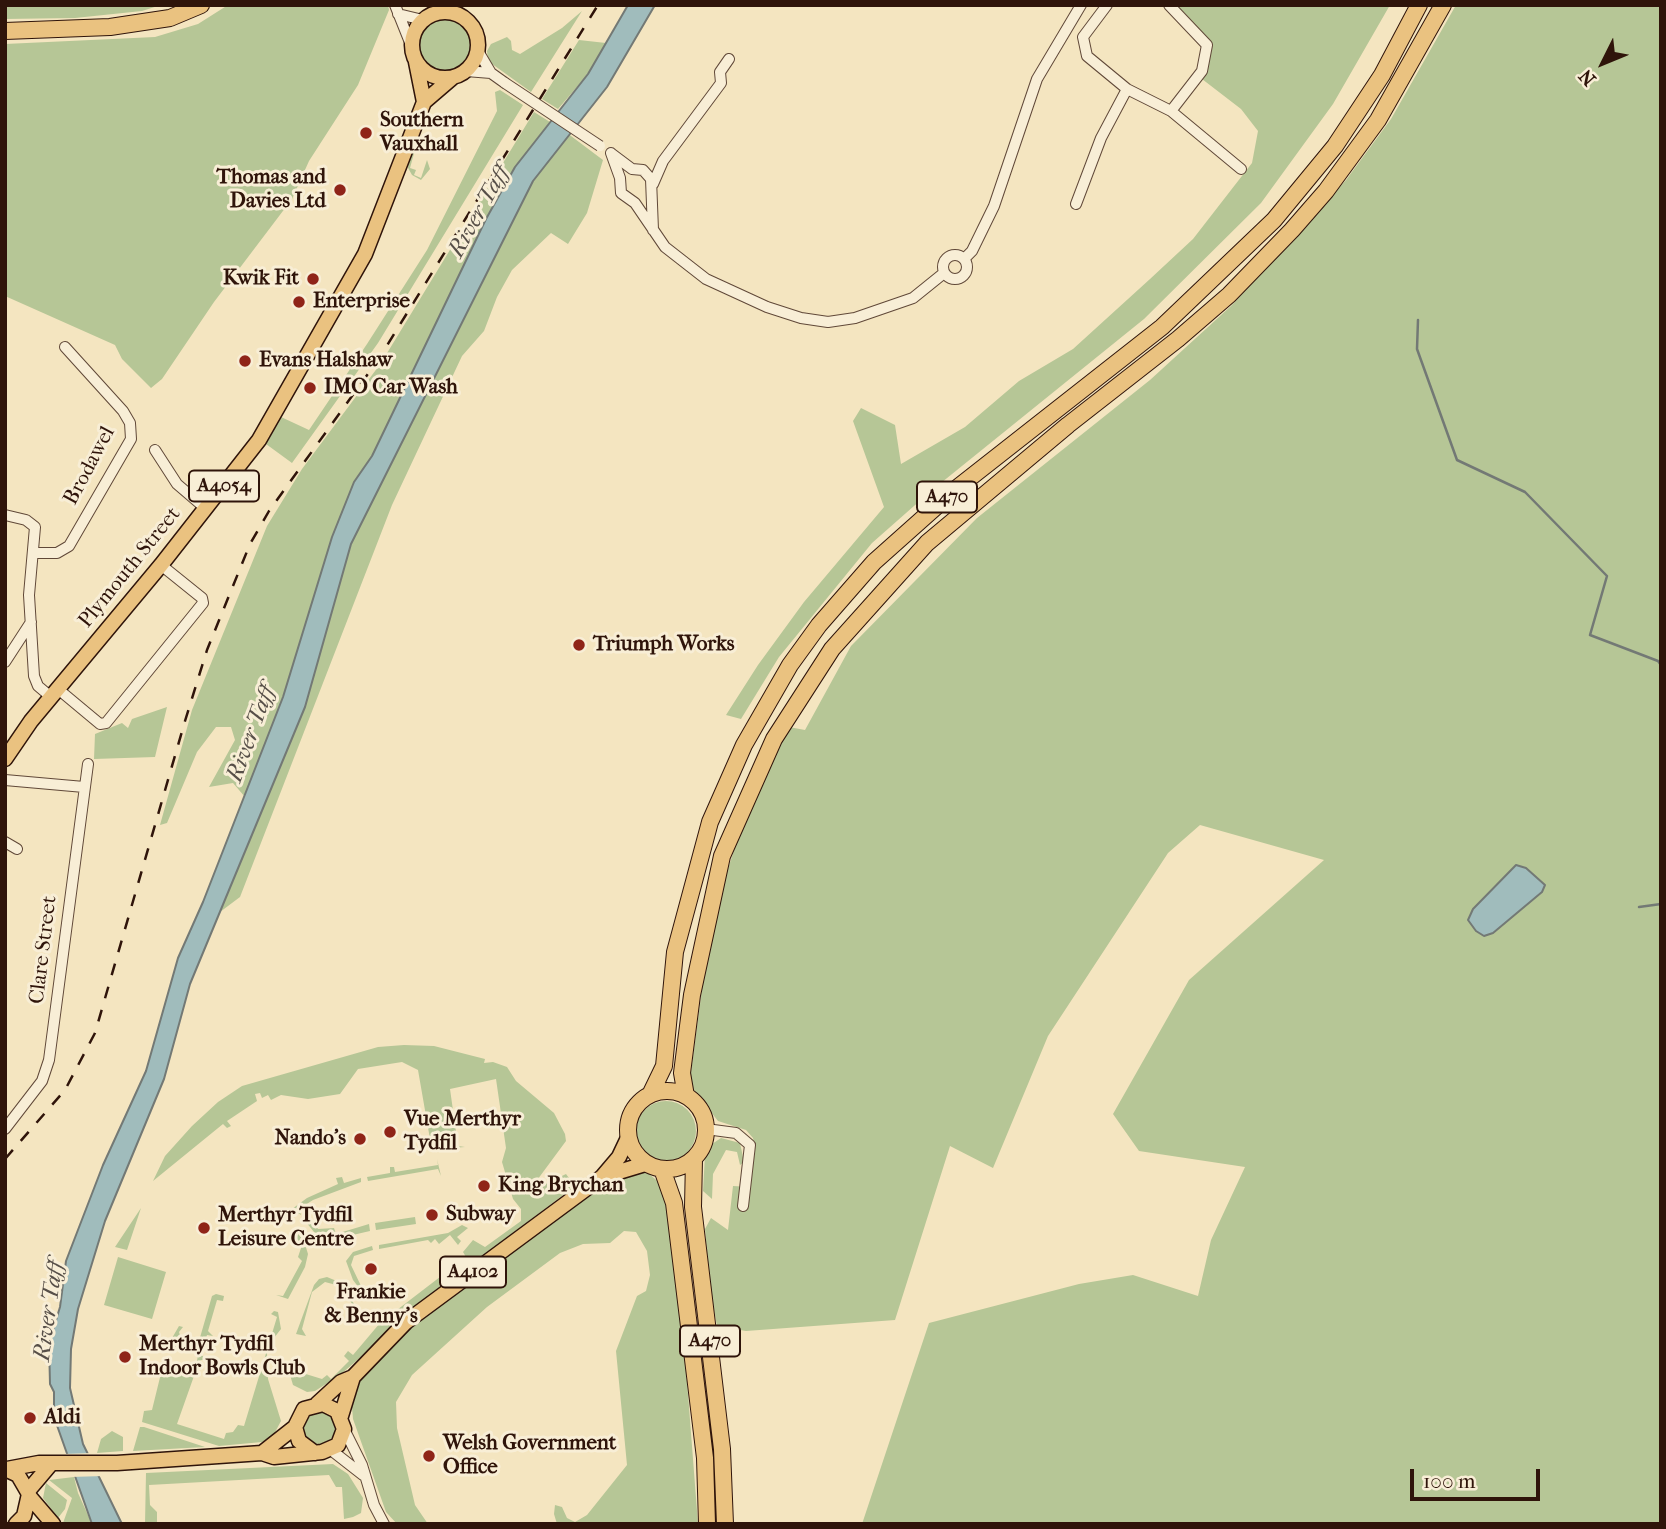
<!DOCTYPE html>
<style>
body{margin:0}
#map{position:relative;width:1666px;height:1529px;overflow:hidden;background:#f4e5c0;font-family:"IM FELL French Canon",serif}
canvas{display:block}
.frame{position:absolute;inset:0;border:7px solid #2f140a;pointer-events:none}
.north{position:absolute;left:1568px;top:28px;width:70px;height:70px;-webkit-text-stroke:5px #f8eed6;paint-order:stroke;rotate:227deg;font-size:19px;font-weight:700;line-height:28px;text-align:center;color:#2f140a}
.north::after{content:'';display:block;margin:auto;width:24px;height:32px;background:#2f140a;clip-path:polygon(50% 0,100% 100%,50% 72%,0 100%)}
.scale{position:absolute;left:1410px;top:1469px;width:130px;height:32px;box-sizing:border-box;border:4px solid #2f140a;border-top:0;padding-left:9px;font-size:21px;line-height:24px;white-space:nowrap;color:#2f140a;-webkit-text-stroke:5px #f8eed6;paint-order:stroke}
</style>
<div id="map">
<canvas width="1666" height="1529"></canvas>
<div class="frame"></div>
<div class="north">N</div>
<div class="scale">100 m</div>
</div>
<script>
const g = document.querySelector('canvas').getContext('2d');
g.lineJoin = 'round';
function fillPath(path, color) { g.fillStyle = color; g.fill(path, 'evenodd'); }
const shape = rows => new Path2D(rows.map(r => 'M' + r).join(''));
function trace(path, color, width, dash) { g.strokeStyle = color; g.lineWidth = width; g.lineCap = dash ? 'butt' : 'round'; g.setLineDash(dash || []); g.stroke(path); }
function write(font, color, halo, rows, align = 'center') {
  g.font = font + ' "IM FELL French Canon",serif'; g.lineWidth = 6; g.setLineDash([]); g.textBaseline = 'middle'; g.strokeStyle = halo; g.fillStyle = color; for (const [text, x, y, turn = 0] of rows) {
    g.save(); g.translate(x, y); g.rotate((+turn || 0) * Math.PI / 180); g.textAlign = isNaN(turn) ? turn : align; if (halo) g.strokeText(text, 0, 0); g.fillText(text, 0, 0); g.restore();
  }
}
fillPath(shape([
 [5,5,161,5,142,11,75,18,5,19],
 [228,5,388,5,389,10,358,85,309,161,292,199,214,302,162,379,151,388,122,359,115,345,5,296,5,44,155,37,198,24],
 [1175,5,1390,5,1333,104,1261,203,1144,319,931,491,872,543,779,657,741,719,726,715,758,665,804,602,884,507,853,421,861,408,895,425,901,464,965,427,1019,381,1073,349,1150,279,1193,239,1252,163,1258,131,1241,109,1202,79,1209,64,1210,44],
 [1456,5,1661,5,1661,1524,862,1524,929,1323,1079,1284,1133,1275,1198,1296,1211,1240,1245,1167,1139,1151,1113,1114,1189,980,1324,860,1200,825,1168,853,1048,1036,993,1168,950,1146,895,1320,746,1331,717,1326,710,1289,705,1229,711,1218,728,1230,733,1186,750,1187,755,1149,753,1138,746,1130,718,1121,693,1089,690,1080,706,958,719,896,744,820,789,727,805,730,851,646,977,518,1150,380,1231,306,1346,180,1391,119],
 [582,11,531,92,488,61,487,51,491,44,507,37,511,41,512,50,520,54,562,28],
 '419 45a26 26 0 1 1 52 0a26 26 0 1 1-52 0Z',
 [579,40,606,43,588,74,558,109,542,99],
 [500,90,523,105,378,343,292,463,266,444,281,417,309,430,367,344,427,250,497,111,495,92],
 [534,112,550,122,515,167,372,456,354,482,332,537,283,697,245,797,233,783,209,787,235,740,231,727,216,727,197,752,167,823,160,825,192,710,267,526,302,469,381,363],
 [421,128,410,168,416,170,414,175,421,178,427,160,430,169,421,180,412,175,407,166],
 [567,133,603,160,587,213,568,244,551,233,512,270,497,297,484,331,462,356,392,505,240,897,220,912,305,707,351,544,533,181],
 [167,707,155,757,94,759,95,734,122,723,128,728,132,719],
 [404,1045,434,1046,485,1059,484,1063,493,1062,507,1067,516,1081,554,1113,565,1134,566,1141,532,1187,535,1189,566,1174,575,1186,443,1286,340,1375,315,1391,307,1392,293,1385,287,1365,296,1368,296,1371,322,1379,327,1375,331,1379,349,1361,344,1356,348,1351,353,1355,380,1323,466,1257,463,1252,473,1240,485,1247,521,1221,521,1209,513,1199,502,1162,506,1148,496,1079,450,1089,458,1146,465,1147,452,1148,451,1142,438,1144,437,1139,430,1139,418,1070,402,1062,358,1069,340,1094,308,1099,281,1095,271,1100,268,1095,262,1098,260,1093,255,1094,257,1101,227,1121,231,1126,227,1128,223,1124,153,1181,165,1156,192,1126,218,1102,242,1086,378,1047],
 '636 1131a30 30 0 1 1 60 0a30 30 0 1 1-60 0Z',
 [721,1138,740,1143,744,1162,740,1165,737,1152,726,1150,713,1174,712,1199,703,1191,705,1155,712,1144],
 [437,1159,441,1176,438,1169,368,1181,367,1177,390,1173,390,1167,394,1167,395,1172,438,1165],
 [637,1173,648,1173,661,1184,668,1211,684,1342,698,1524,557,1524,554,1514,555,1505,562,1507,567,1518,575,1522,587,1515,627,1465,616,1351,637,1296,646,1291,650,1275,647,1251,636,1232,624,1231,610,1243,583,1244,560,1253,487,1307,412,1375,396,1402,397,1428,415,1505,428,1524,397,1524,386,1512,353,1419,351,1396,360,1381,377,1357,421,1318,601,1187],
 [342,1177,344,1183,361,1178,361,1182,313,1200,299,1209,301,1215,292,1209,307,1198,338,1184,336,1178],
 [141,1208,127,1250,115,1247],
 [415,1217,416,1224,376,1230,375,1223],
 [311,1220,318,1229,334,1228,336,1234,369,1224,370,1231,331,1240,314,1232,306,1222],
 [462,1225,468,1228,457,1237,461,1241,458,1245,450,1235,439,1244,435,1239,431,1243,428,1240,379,1249,379,1245,448,1233],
 [295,1230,304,1241,308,1254,305,1267,288,1299,276,1295,283,1296,302,1261,298,1257,301,1248,293,1236],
 [372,1246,373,1250,354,1256,351,1265,362,1288,377,1287,385,1298,375,1301,366,1297,353,1280,346,1261,353,1252],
 [118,1257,166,1272,152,1319,104,1305],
 [327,1277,339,1282,359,1311,363,1320,359,1320,357,1311,340,1286,325,1282,312,1292,302,1329,306,1336,296,1334,314,1285,319,1279],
 [216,1294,224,1296,223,1301,217,1300,208,1331,213,1336,207,1335,203,1349,201,1355,207,1359,197,1361,198,1354,168,1345,179,1326,183,1327,179,1332,182,1342,193,1346,199,1341,212,1296],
 [274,1311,278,1312,281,1329,270,1343,267,1354,268,1379,281,1421,273,1436,262,1442,219,1446,142,1422,144,1411,152,1410,164,1361,165,1367,194,1376,177,1424,224,1439,226,1433,233,1432,238,1425,244,1426,277,1317,271,1314],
 '303 1428a16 16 0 1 1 32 0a16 16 0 1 1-32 0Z',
 [140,1427,144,1427,205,1447,133,1451],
 [112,1431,123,1437,123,1451,97,1453,101,1439],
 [333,1464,348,1474,363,1498,361,1513,353,1517,344,1519,342,1487,336,1487,329,1475,149,1485,150,1505,157,1512,157,1524,145,1524,146,1473],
 [74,1477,78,1493,92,1524,63,1523,72,1498,49,1480],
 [46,1483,67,1500,65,1509,58,1518,43,1498]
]), '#b6c696');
const water = shape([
 [628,5,655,5,607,87,533,181,351,544,305,707,190,984,164,1079,105,1221,78,1309,71,1349,70,1388,83,1444,122,1524,92,1524,54,1417,54,1392,50,1384,49,1343,60,1307,66,1261,103,1165,146,1071,178,958,203,902,283,697,332,537,354,482,372,456,486,219,515,167,588,74,628,5],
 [1516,865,1526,868,1545,885,1542,892,1493,933,1484,936,1476,931,1468,920,1473,909,1516,865]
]);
fillPath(water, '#a0bcbc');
trace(water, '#737975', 2);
fillPath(shape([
 [92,1453,104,1476,70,1477,63,1454]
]), '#f4e5c0');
trace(shape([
 [1418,320,1417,349,1457,460,1525,492,1607,576,1590,635,1658,661,1661,665],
 [1639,907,1661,904]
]), '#737975', 2.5);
const minor = shape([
 [395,5,413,50],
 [1107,5,1083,37,1087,56,1127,89,1171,111,1241,169],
 [1169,5,1207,45,1202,71,1171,111],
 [398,14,423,20],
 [478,51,491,73,505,83],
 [466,71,491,73],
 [611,153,620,178,621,193,635,203,665,247,706,279,767,307,801,318,828,322,855,318,913,298,944,273],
 [612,154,632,169,643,170,651,179,653,230],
 [653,184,663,161,721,83,720,72,729,59],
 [1076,204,1101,138,1127,89],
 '943 267a12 12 0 1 1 24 0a12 12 0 1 1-24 0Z',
 [964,259,972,251,994,206,1037,79,1081,5],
 [155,450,177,484,205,508],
 [5,515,26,520,35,527,29,595,34,676,38,686,51,697],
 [35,553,57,553,69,546,131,439,130,423,123,411,65,347],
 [5,662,31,622],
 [58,689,100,724,106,723,203,603,202,598,161,565],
 [5,780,84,787],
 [5,842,17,849],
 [5,1129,42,1081,49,1060,88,764],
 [706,1129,736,1133,750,1145,743,1206],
 [344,1429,362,1465,374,1505,384,1524],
 [331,1450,363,1475]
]);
const primary = shape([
 '412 45a33 33 0 1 1 66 0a33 33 0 1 1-66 0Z',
 [416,62,424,102],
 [5,759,31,721,161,565,259,440,365,254,424,102,452,78],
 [602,1177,645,1164],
 [317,1404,341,1382,353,1377,406,1322,602,1177,619,1157,628,1138],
 [341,1416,353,1377],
 [262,1453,295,1427],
 [5,1469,18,1475,29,1494,24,1516,16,1524],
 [7,1469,39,1463,117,1463,262,1453,274,1457,322,1452,338,1445,344,1429,337,1411,323,1404,304,1409,295,1427,299,1441,315,1453],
 [28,1491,50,1465],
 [29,1496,53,1524]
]);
const trunk = shape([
 [5,31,110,27,170,18,201,5],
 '628 1130a39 39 0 1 1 78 0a39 39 0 1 1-78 0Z',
 [650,1095,664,1066,675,952,710,822,744,745,790,665,819,625,874,562,957,488,1162,327,1274,220,1335,146,1382,75,1419,5],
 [686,1096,682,1073,692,995,722,856,774,739,832,649,927,543,1068,425,1178,339,1229,295,1292,230,1326,191,1378,120,1443,5],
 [694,1159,693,1207,722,1449,725,1524],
 [662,1169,674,1203,705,1458,707,1524]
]);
trace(minor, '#604838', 12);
trace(primary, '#2f140a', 17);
trace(trunk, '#2f140a', 18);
trace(minor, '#f8eed6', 10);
trace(primary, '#eac280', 14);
trace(trunk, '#eac280', 16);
trace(shape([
 [5,1159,65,1090,95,1033,185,721,207,650,250,544,269,511,378,360,598,5]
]), '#2f140a', 2.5, [12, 12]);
const minorBridge = shape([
 [505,83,600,146]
]);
trace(minorBridge, '#604838', 12, []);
trace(minorBridge, '#f8eed6', 10);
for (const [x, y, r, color] of [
 [366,133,7,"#8f2418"],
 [340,190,7,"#8f2418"],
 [313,279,7,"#8f2418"],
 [299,302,7,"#8f2418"],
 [245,361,7,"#8f2418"],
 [310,388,7,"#8f2418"],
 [579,645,7,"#8f2418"],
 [390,1132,7,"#8f2418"],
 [360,1139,7,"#8f2418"],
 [484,1186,7,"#8f2418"],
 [432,1215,7,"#8f2418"],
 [204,1228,7,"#8f2418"],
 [371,1269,7,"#8f2418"],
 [125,1357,7,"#8f2418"],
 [30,1418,7,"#8f2418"],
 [429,1456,7,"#8f2418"]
]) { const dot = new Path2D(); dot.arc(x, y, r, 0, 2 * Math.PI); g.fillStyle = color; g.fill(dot); trace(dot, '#f8eed6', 2.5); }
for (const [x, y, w] of [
 [224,486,70],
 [947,497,60],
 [473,1272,66],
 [710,1341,60]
]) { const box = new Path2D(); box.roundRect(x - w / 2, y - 15.5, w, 31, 5); g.fillStyle = '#f8eed6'; g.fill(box); trace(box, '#2f140a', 2); }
write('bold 19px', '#2f140a', null, [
 ["A4054",224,486],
 ["A470",947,497],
 ["A4102",473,1272],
 ["A470",710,1341]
]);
write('bold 21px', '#2f140a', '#f8eed6', [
 ["Southern",380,121],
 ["Vauxhall",380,145],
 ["Thomas and",326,178,"right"],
 ["Davies Ltd",326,202,"right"],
 ["Kwik Fit",299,279,"right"],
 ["Enterprise",313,302],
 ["Evans Halshaw",259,361],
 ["IMO Car Wash",324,388],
 ["Triumph Works",593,645],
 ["Vue Merthyr",404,1120],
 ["Tydfil",404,1144],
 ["Nando's",346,1139,"right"],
 ["King Brychan",498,1186],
 ["Subway",446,1215],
 ["Merthyr Tydfil",218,1216],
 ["Leisure Centre",218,1240],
 ["Frankie",371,1293,"center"],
 ["& Benny's",371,1317,"center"],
 ["Merthyr Tydfil",139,1345],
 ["Indoor Bowls Club",139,1369],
 ["Aldi",44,1418],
 ["Welsh Government",443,1444],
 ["Office",443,1468]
], 'left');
write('21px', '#2f140a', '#f8eed6', [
 ["Brodawel",90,466,-62],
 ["Plymouth Street",130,568,-51],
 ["Clare Street",44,950,-83]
]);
write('italic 23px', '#574f48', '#f8eed6', [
 ["River Taff",480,212,-61],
 ["River Taff",252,734,-70],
 ["River Taff",50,1311,-82]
]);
</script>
